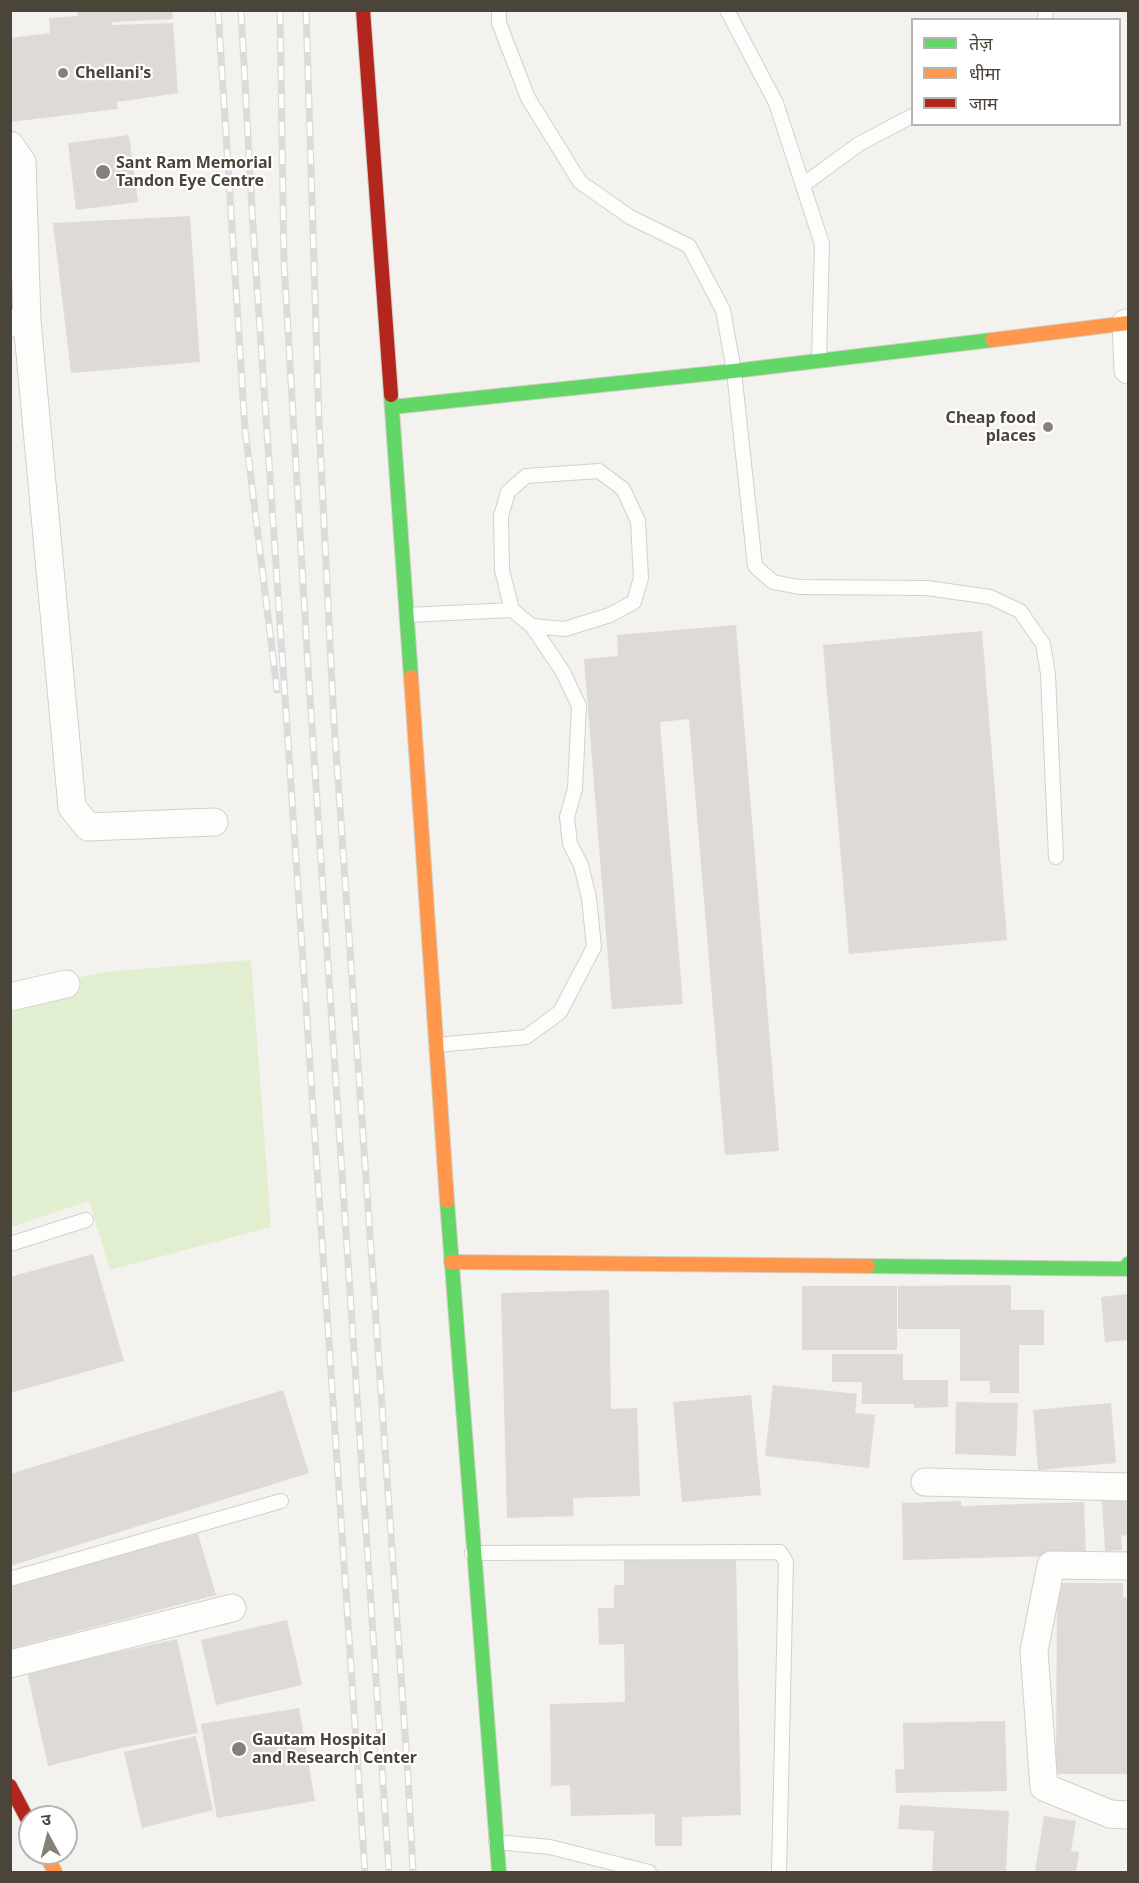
<!DOCTYPE html>
<meta charset="utf-8">
<style>
body{margin:0}
#map{position:relative;width:1139px;height:1883px;overflow:hidden;background:#f4f2ee;font-family:"Noto Sans","Noto Sans Devanagari",sans-serif}
canvas{display:block}
.frame{position:absolute;inset:0;border:12px solid #4b4439;pointer-events:none}
.legend{position:absolute;left:911px;top:18px;width:210px;height:108px;box-sizing:border-box;background:#fff;border:2px solid #b7b4b0;margin:0;padding:8px 10px;list-style:none;font-size:18px;color:#4b4439}
.legend li{display:flex;align-items:center;gap:12px;height:30px}
.legend b{width:30px;border:2px solid #b7b4b0}
.north{position:absolute;left:18px;top:1805px;width:60px;height:60px;box-sizing:border-box;background:#fff;border:2px solid #b7b4b0;border-radius:50%;rotate:353deg;font-size:16px;font-weight:700;line-height:24px;text-align:center;color:#4b4439}
.north::after{content:'';display:block;margin:auto;width:21px;height:27px;background:#868178;clip-path:polygon(50% 0,100% 100%,50% 72%,0 100%)}
</style>
<div id="map">
<canvas width="1139" height="1883"></canvas>
<div class="frame"></div>
<ul class="legend">
<li><b style="height:8px;background:#63d668"></b>तेज़</li>
<li><b style="height:8px;background:#ff974d"></b>धीमा</li>
<li><b style="height:8px;background:#b3261e"></b>जाम</li>
</ul>
<div class="north">उ</div>
</div>
<script>
const g = document.querySelector('canvas').getContext('2d');
g.lineJoin = 'round';
function fillPath(path, color) { g.fillStyle = color; g.fill(path, 'evenodd'); }
const shape = rows => new Path2D(rows.map(r => 'M' + r).join(''));
function trace(path, color, width, dash) { g.strokeStyle = color; g.lineWidth = width; g.lineCap = dash ? 'butt' : 'round'; g.setLineDash(dash || []); g.stroke(path); }
function write(font, color, halo, rows, align = 'center') {
  g.font = font + ' "Noto Sans",sans-serif'; g.lineWidth = 4.5; g.setLineDash([]); g.textBaseline = 'middle'; g.strokeStyle = halo; g.fillStyle = color; for (const [text, x, y, turn = 0] of rows) {
    g.save(); g.translate(x, y); g.rotate((+turn || 0) * Math.PI / 180); g.textAlign = isNaN(turn) ? turn : align; if (halo) g.strokeText(text, 0, 0); g.fillText(text, 0, 0); g.restore();
  }
}
fillPath(shape([
 [251,960,271,1227,110,1270,89,1201,11,1227,10,993,105,972]
]), '#e1eecf');
fillPath(shape([
 [77,10,172,10,173,19,112,22,112,25,173,23,178,93,117,102,118,109,10,122,10,38,50,33,49,18,78,16],
 [129,135,138,202,76,210,68,143],
 [190,216,200,362,71,373,53,223],
 [736,625,779,1151,725,1155,689,719,660,722,683,1004,612,1009,584,659,618,656,617,635],
 [982,631,1007,940,849,954,823,645],
 [93,1254,124,1361,10,1393,10,1277],
 [1011,1285,1011,1310,1044,1310,1044,1345,1019,1345,1019,1393,990,1393,990,1381,960,1381,960,1329,898,1329,898,1286],
 [802,1286,897,1286,897,1350,802,1350],
 [609,1290,611,1409,637,1408,640,1496,573,1498,574,1516,507,1518,501,1293],
 [1128,1294,1128,1340,1105,1342,1101,1297],
 [832,1354,903,1354,903,1380,948,1380,948,1407,914,1408,914,1404,862,1404,862,1382,832,1382],
 [773,1385,857,1394,855,1413,875,1415,869,1468,765,1456],
 [283,1390,309,1473,10,1566,10,1474],
 [751,1395,761,1495,682,1502,673,1402],
 [956,1402,1018,1403,1016,1456,955,1454],
 [1111,1403,1116,1463,1038,1470,1033,1410],
 [1128,1499,1128,1535,1121,1536,1122,1550,1105,1551,1102,1501],
 [961,1501,961,1506,1084,1502,1086,1555,903,1560,902,1503],
 [198,1534,216,1595,10,1649,10,1583],
 [736,1556,741,1815,682,1817,682,1846,655,1846,655,1814,571,1816,570,1785,551,1786,550,1704,625,1702,624,1644,599,1645,598,1608,614,1608,614,1585,624,1585,624,1558],
 [1057,1583,1123,1583,1123,1597,1128,1598,1128,1774,1056,1774],
 [287,1620,302,1685,216,1705,201,1640],
 [177,1639,198,1733,120,1748,48,1766,27,1672],
 [299,1708,315,1801,217,1818,201,1724],
 [1005,1721,1007,1791,896,1793,895,1770,904,1769,903,1723],
 [196,1736,213,1810,142,1828,124,1752],
 [900,1805,1009,1811,1006,1872,932,1872,934,1831,898,1829],
 [1044,1816,1076,1821,1071,1851,1079,1852,1076,1872,1035,1872]
]), '#dedbd6');
const lane = shape([
 [499,10,499,23,528,98,580,182,630,217,689,246,723,310,734,371,755,566,773,582,799,587,927,588,990,597,1020,611,1043,644,1048,674,1056,857],
 [727,10,776,103,822,244,819,360],
 [1045,20,1046,10],
 [803,185,859,144,912,116],
 [407,615,512,610,502,570,501,516,508,492,526,476,599,471,623,489,638,521,641,578,634,602,610,615,565,629,532,626,512,610],
 [436,1045,526,1037,560,1012,594,947,589,898,581,865,570,844,567,817,575,789,579,706,563,672,532,626],
 [10,1244,86,1220],
 [472,1553,780,1552,786,1562,779,1872],
 [10,1579,281,1501],
 [496,1842,550,1847,649,1872]
]);
const street = shape([
 [10,145,22,162,27,321,10,323],
 [27,321,72,807,88,827,214,822],
 [1126,323,1128,370],
 [10,997,66,984],
 [925,1482,1128,1487],
 [1128,1566,1051,1565,1034,1651,1044,1787,1110,1814,1128,1815],
 [10,1664,232,1608]
]);
const fast = shape([
 [391,395,411,677],
 [392,407,734,371,992,340],
 [447,1201,499,1872],
 [868,1266,1128,1269,1128,1264]
]);
const slow = shape([
 [992,340,1128,323],
 [411,677,447,1201],
 [451,1262,868,1266],
 [45,1853,55,1872]
]);
const jam = shape([
 [363,10,391,395],
 [10,1786,30,1824]
]);
trace(lane, '#d2d0cb', 16);
trace(street, '#d2d0cb', 29);
trace(fast, '#d3cfc5', 16);
trace(slow, '#d3cfc5', 16);
trace(jam, '#d3cfc5', 16);
trace(lane, '#fdfdfc', 14);
trace(street, '#fdfdfc', 27);
trace(fast, '#63d668', 14);
trace(slow, '#ff974d', 14);
trace(jam, '#b3261e', 14);
const rail = shape([
 [218,10,245,429,277,690],
 [241,10,253,227,365,1872],
 [280,10,284,263,308,667,389,1872],
 [306,10,319,423,334,722,408,1776,413,1872]
]);
trace(rail, '#dbdbda', 7);
trace(rail, '#fff', 4.5, [14]);
for (const [x, y, r, color] of [
 [63,73,6,"#868178"],
 [103,172,8,"#868178"],
 [1048,427,6,"#868178"],
 [239,1749,8,"#868178"]
]) { const dot = new Path2D(); dot.arc(x, y, r, 0, 2 * Math.PI); g.fillStyle = color; g.fill(dot); trace(dot, '#fff', 2); }
write('bold 16px', '#4b4439', '#fff', [
 ["Chellani's",75,73],
 ["Sant Ram Memorial",116,163],
 ["Tandon Eye Centre",116,181],
 ["Cheap food",1036,418,"right"],
 ["places",1036,436,"right"],
 ["Gautam Hospital",252,1740],
 ["and Research Center",252,1758]
], 'left');
</script>
